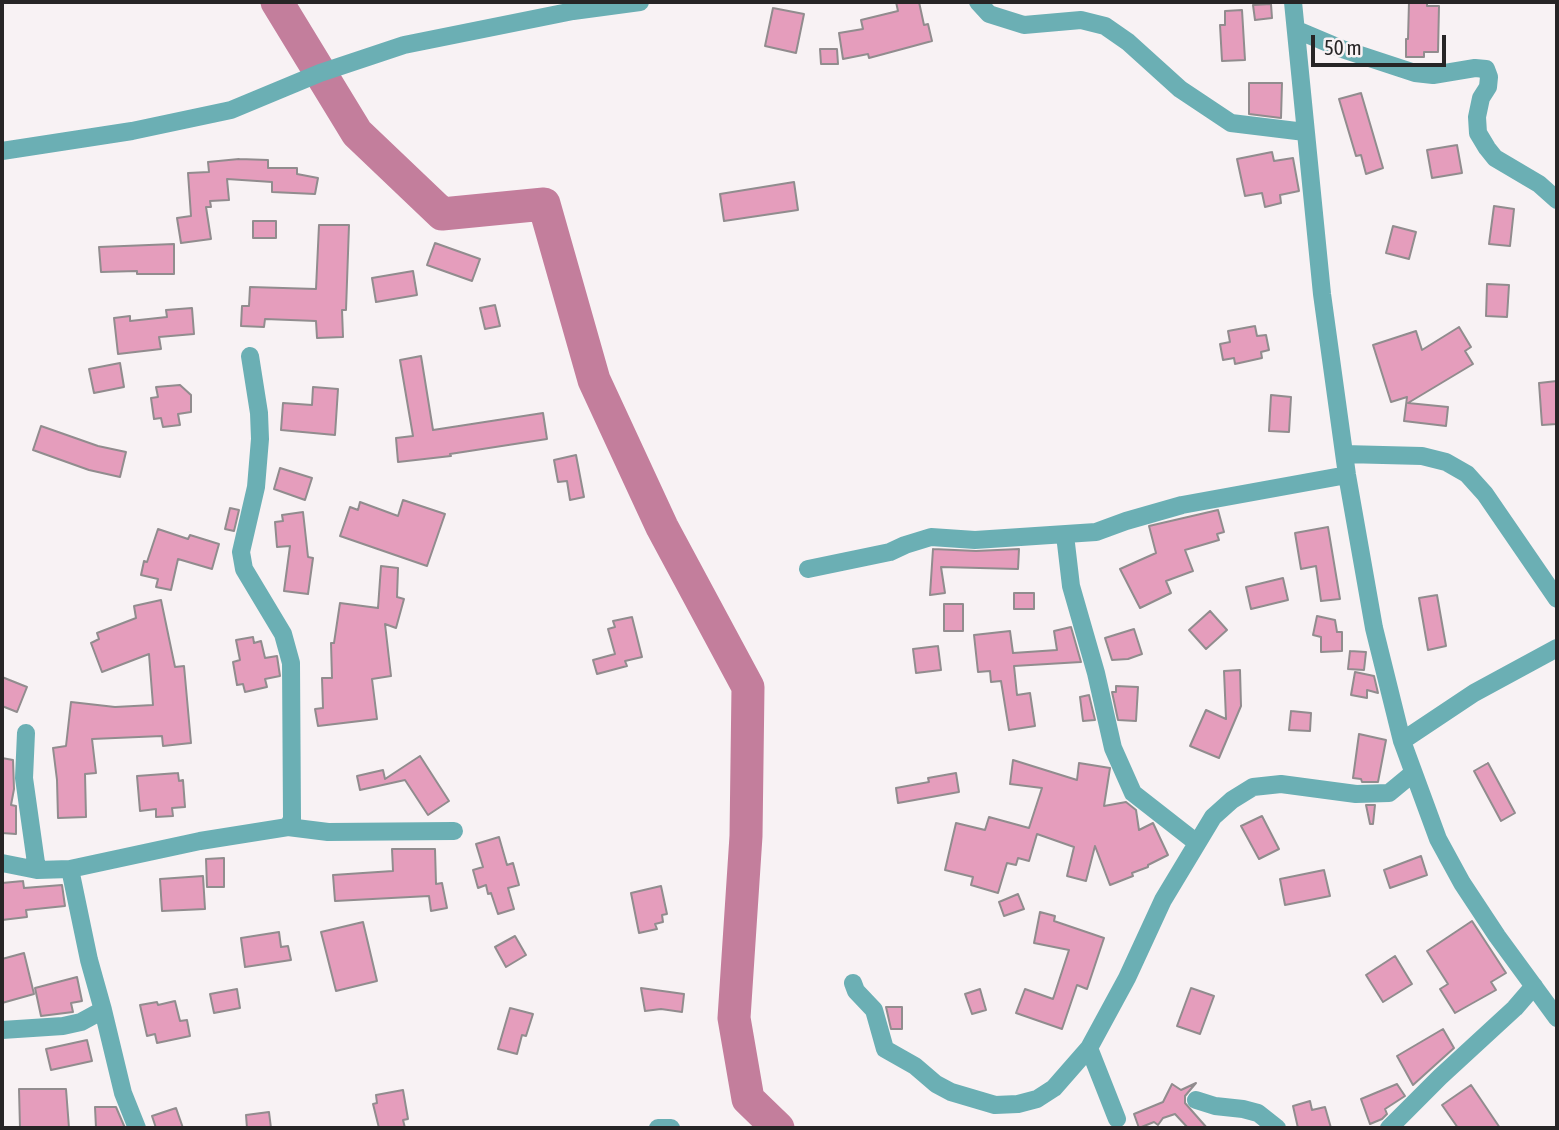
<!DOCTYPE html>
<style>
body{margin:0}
#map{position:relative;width:1559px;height:1130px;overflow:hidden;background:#f8f2f4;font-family:"Asap Condensed",sans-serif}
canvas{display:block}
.frame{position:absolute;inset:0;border:4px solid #272526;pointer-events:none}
.scale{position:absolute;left:1311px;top:35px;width:135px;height:32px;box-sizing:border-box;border:4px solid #272526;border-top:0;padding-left:9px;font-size:21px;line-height:24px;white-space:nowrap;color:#272526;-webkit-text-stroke:5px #f8f2f4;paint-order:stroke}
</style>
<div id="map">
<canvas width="1559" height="1130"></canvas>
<div class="frame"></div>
<div class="scale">50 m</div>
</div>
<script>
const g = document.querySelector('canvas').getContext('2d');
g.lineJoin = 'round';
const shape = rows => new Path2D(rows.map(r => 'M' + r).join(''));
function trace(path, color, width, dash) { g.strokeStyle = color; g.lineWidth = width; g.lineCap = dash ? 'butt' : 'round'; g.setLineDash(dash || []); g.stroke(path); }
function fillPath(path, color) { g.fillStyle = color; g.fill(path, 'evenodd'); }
trace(shape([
 [277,2,357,133,442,214,544,204,594,380,662,527,748,687,746,836,734,1018,748,1099,778,1128]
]), '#c37e9c', 33);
const building = shape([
 [896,2,919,2,924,25,928,24,932,41,869,58,868,54,843,59,839,33,863,29,861,20,898,11,896,2],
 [1409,2,1427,2,1427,6,1439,6,1438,52,1424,52,1424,57,1406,57,1406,39,1408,39,1409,2],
 [1271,4,1272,18,1255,20,1253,5,1271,4],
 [773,8,804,14,796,53,765,46,773,8],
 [1242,10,1245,60,1222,61,1220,25,1225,25,1225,11,1242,10],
 [820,49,837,49,838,64,821,64,820,49],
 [1249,83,1282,83,1281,118,1249,114,1249,83],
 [1361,93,1383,168,1366,174,1361,155,1356,156,1339,99,1361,93],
 [1457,145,1462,173,1432,178,1427,150,1457,145],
 [1272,152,1274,161,1293,158,1299,191,1280,195,1281,203,1265,207,1262,193,1245,196,1237,159,1272,152],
 [239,159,268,160,268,168,297,168,297,174,318,178,315,194,272,192,272,182,227,179,229,200,210,201,211,207,206,207,211,239,181,243,177,218,191,216,188,173,209,172,208,162,239,159],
 [794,182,798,210,724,221,720,194,794,182],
 [1494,206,1514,209,1510,246,1489,244,1494,206],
 [253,221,276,221,276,238,253,238,253,221],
 [319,225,349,225,346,310,342,310,343,337,317,338,316,321,265,319,264,327,241,326,242,306,249,306,250,287,316,289,319,225],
 [1393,226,1416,232,1409,259,1386,253,1393,226],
 [435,243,480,259,472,281,427,265,435,243],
 [174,244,174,274,137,274,137,271,101,272,99,247,174,244],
 [413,271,417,295,376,302,372,278,413,271],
 [1487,284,1509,285,1507,317,1486,316,1487,284],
 [495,305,500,326,485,329,480,308,495,305],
 [192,308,194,334,159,337,161,349,118,354,114,318,130,316,130,321,167,317,166,310,192,308],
 [1255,326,1257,336,1266,335,1269,350,1261,352,1262,358,1235,364,1234,358,1223,360,1220,344,1230,342,1228,331,1255,326],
 [1459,327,1471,347,1465,351,1473,364,1408,403,1448,407,1446,426,1404,421,1407,397,1391,402,1373,345,1416,331,1422,350,1459,327],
 [421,356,433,430,543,413,547,439,450,454,451,456,398,462,396,438,413,436,400,360,421,356],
 [120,363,124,387,94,393,89,369,120,363],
 [1557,381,1557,424,1542,425,1539,383,1557,381],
 [180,385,191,395,191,412,178,414,180,425,163,427,161,418,154,419,151,398,158,397,156,387,180,385],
 [313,387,338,389,335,435,281,430,283,403,312,405,313,387],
 [1271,395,1291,397,1289,432,1269,431,1271,395],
 [41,426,98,446,126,452,120,477,89,470,33,450,41,426],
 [576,455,584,497,570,500,567,481,558,482,554,460,576,455],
 [280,468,312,478,305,500,274,489,280,468],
 [403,500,445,514,427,566,340,536,350,507,358,510,360,502,398,516,403,500],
 [230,508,239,510,234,531,225,529,230,508],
 [1218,510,1224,532,1217,534,1219,540,1185,550,1193,571,1166,581,1171,593,1140,608,1120,569,1156,553,1149,526,1218,510],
 [303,512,308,557,313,558,308,594,284,591,290,546,277,547,275,522,283,521,282,515,303,512],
 [1328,527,1340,599,1321,601,1316,566,1301,569,1295,533,1328,527],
 [158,529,188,539,190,535,219,544,212,569,178,559,171,590,156,587,158,579,141,575,144,561,147,562,158,529],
 [933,549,976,551,1019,549,1018,569,941,567,945,593,930,595,933,549],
 [381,566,398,568,397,597,404,599,396,628,385,624,391,676,372,679,377,719,318,726,315,709,323,708,322,678,332,678,331,643,334,643,340,603,378,608,381,566],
 [1283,578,1288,600,1251,609,1246,587,1283,578],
 [1014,593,1034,593,1034,609,1014,609,1014,593],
 [1437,595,1446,646,1428,650,1419,598,1437,595],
 [161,600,175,667,184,666,191,743,163,746,162,736,92,739,96,773,85,774,86,817,58,818,57,780,53,748,66,746,71,702,115,707,153,705,149,654,102,672,91,643,99,639,97,633,136,618,134,606,161,600],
 [944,604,963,604,963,631,944,631,944,604],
 [1210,611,1227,630,1206,649,1189,630,1210,611],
 [1317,616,1335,620,1337,632,1342,632,1342,651,1321,652,1321,637,1313,635,1317,616],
 [632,617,642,657,625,661,627,666,597,674,593,660,615,654,608,629,615,627,613,621,632,617],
 [1071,627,1081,662,1014,666,1017,695,1030,693,1035,726,1009,730,1001,681,991,682,990,671,978,672,974,635,1010,631,1013,653,1057,650,1054,631,1071,627],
 [1134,629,1142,654,1128,659,1112,660,1105,638,1134,629],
 [253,637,254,643,261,641,265,658,277,656,280,676,265,679,267,687,245,692,243,684,237,685,233,662,240,660,236,640,253,637],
 [938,646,941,670,916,673,913,649,938,646],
 [1350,651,1366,652,1364,670,1348,669,1350,651],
 [1240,670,1241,706,1219,758,1190,746,1206,710,1226,719,1224,671,1240,670],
 [1355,672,1374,676,1378,693,1367,690,1367,698,1351,695,1355,672],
 [2,677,27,687,17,712,2,706,2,677],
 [1116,686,1138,687,1136,721,1118,720,1112,692,1116,692,1116,686],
 [1089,695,1095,720,1083,721,1080,697,1089,695],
 [1291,711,1311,713,1310,731,1289,730,1291,711],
 [1359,734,1386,740,1378,782,1362,782,1361,779,1353,778,1359,734],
 [420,756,449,801,428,815,405,780,360,790,357,776,383,770,385,779,420,756],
 [2,758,13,760,14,789,11,805,16,806,16,834,2,833,2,758],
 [1013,760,1077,780,1079,763,1110,768,1104,806,1126,802,1136,810,1139,830,1153,823,1168,855,1148,865,1148,867,1132,873,1133,876,1110,885,1095,846,1086,881,1067,876,1074,847,1037,834,1029,861,1018,858,1016,865,1007,863,998,893,971,885,973,877,945,870,956,823,985,830,989,817,1029,828,1042,788,1010,784,1013,760],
 [1488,763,1515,813,1501,821,1474,771,1488,763],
 [178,773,179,781,183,780,185,807,172,808,173,816,156,817,156,809,140,811,137,776,178,773],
 [956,773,959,792,898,803,896,788,929,782,928,778,956,773],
 [1366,805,1375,805,1373,824,1370,824,1366,805],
 [1262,816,1279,849,1259,859,1241,826,1262,816],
 [499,837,507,865,513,863,519,885,508,888,514,909,498,914,491,893,488,894,486,885,478,888,473,870,483,867,476,844,499,837],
 [392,849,435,849,436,884,442,883,447,908,431,911,429,896,335,901,333,875,393,871,392,849],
 [1421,856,1427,875,1390,888,1384,870,1421,856],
 [224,858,224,887,207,887,206,859,224,858],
 [1324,870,1330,896,1285,905,1280,879,1324,870],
 [203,876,205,909,162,911,160,879,203,876],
 [23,881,24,888,62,885,65,906,26,910,27,917,2,920,2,883,23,881],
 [661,886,667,914,662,915,663,922,655,924,657,929,639,933,631,893,661,886],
 [1018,894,1024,909,1004,916,999,902,1018,894],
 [1040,912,1055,916,1054,921,1104,938,1087,989,1077,985,1062,1029,1016,1013,1025,989,1053,999,1069,950,1034,943,1040,912],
 [1472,921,1506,973,1491,982,1496,990,1455,1013,1440,989,1448,984,1427,951,1472,921],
 [363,922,377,981,336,991,321,932,363,922],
 [279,932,281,947,288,946,291,960,245,967,241,938,279,932],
 [515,936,526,955,506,967,495,947,515,936],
 [24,953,34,994,2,1003,2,959,24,953],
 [1395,956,1412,984,1383,1002,1366,975,1395,956],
 [77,977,82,1001,71,1003,73,1012,41,1016,35,988,77,977],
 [641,988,684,994,682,1012,661,1009,645,1011,641,988],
 [1191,988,1214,996,1200,1034,1177,1026,1191,988],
 [237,989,240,1008,214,1013,210,994,237,989],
 [980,989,986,1010,972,1014,965,994,980,989],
 [175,1001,180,1021,187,1020,190,1036,157,1043,155,1034,147,1036,140,1005,157,1002,158,1005,175,1001],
 [886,1007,902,1007,902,1029,891,1029,886,1007],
 [510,1008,533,1014,526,1036,522,1035,517,1054,498,1049,510,1008],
 [1443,1029,1454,1048,1413,1085,1397,1056,1443,1029],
 [87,1040,92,1061,51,1070,46,1049,87,1040],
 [1196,1083,1185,1096,1185,1103,1207,1128,1188,1128,1175,1114,1163,1118,1158,1125,1154,1122,1139,1128,1134,1114,1163,1102,1172,1084,1181,1090,1196,1083],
 [1397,1084,1405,1096,1385,1109,1387,1114,1382,1119,1370,1124,1361,1099,1397,1084],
 [1471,1085,1500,1128,1458,1128,1442,1105,1471,1085],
 [19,1089,66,1089,69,1128,20,1128,19,1089],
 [403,1090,408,1119,403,1120,405,1128,379,1128,373,1104,377,1103,376,1095,403,1090],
 [1310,1101,1312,1110,1325,1107,1331,1128,1298,1128,1293,1106,1310,1101],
 [95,1107,116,1107,125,1128,96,1128,95,1107],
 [176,1108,183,1128,156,1128,152,1116,176,1108],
 [269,1112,271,1128,247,1128,246,1115,269,1112]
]);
fillPath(building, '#e59dbc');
trace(building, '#918c8e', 2);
trace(shape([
 [978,2,989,14,1024,25,1081,20,1105,26,1128,42,1180,89,1231,123,1305,132],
 [1293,2,1322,294,1347,475,1374,628,1402,741,1438,839,1462,883,1497,936,1557,1018],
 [1297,30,1342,49,1415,73,1433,75,1475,68,1486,69,1489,77,1488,87,1481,98,1477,117,1478,133,1487,148,1495,158,1539,184,1557,200],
 [2,151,132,131,231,110,320,73,404,45,573,11,640,2],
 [1344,454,1422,456,1446,462,1467,474,1485,494,1557,599],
 [1065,535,1071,586,1096,673,1113,748,1133,793,1197,843],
 [808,569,890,552,905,545,931,537,975,540,1096,532,1126,521,1182,505,1347,475],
 [26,733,24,778,37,870],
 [1402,741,1474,693,1557,648],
 [288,827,328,832,454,831],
 [2,863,37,870,70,869,200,841,288,827,292,819,291,663,283,634,244,569,241,552,256,487,260,439,259,413,250,356],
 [853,983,856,991,874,1010,885,1049,915,1066,936,1084,951,1092,995,1105,1018,1104,1037,1099,1054,1088,1089,1048,1127,978,1163,900,1213,817,1232,800,1253,787,1281,784,1356,794,1389,793,1412,774],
 [103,1010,123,1093,137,1128],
 [2,1030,63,1026,81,1022,103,1010,89,960,70,869],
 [1089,1048,1117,1119],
 [1196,1100,1215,1106,1243,1109,1258,1113,1277,1128],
 [658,1128,671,1128],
 [1389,1128,1440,1077,1515,1008,1534,986]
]), '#6bafb4', 18);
</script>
